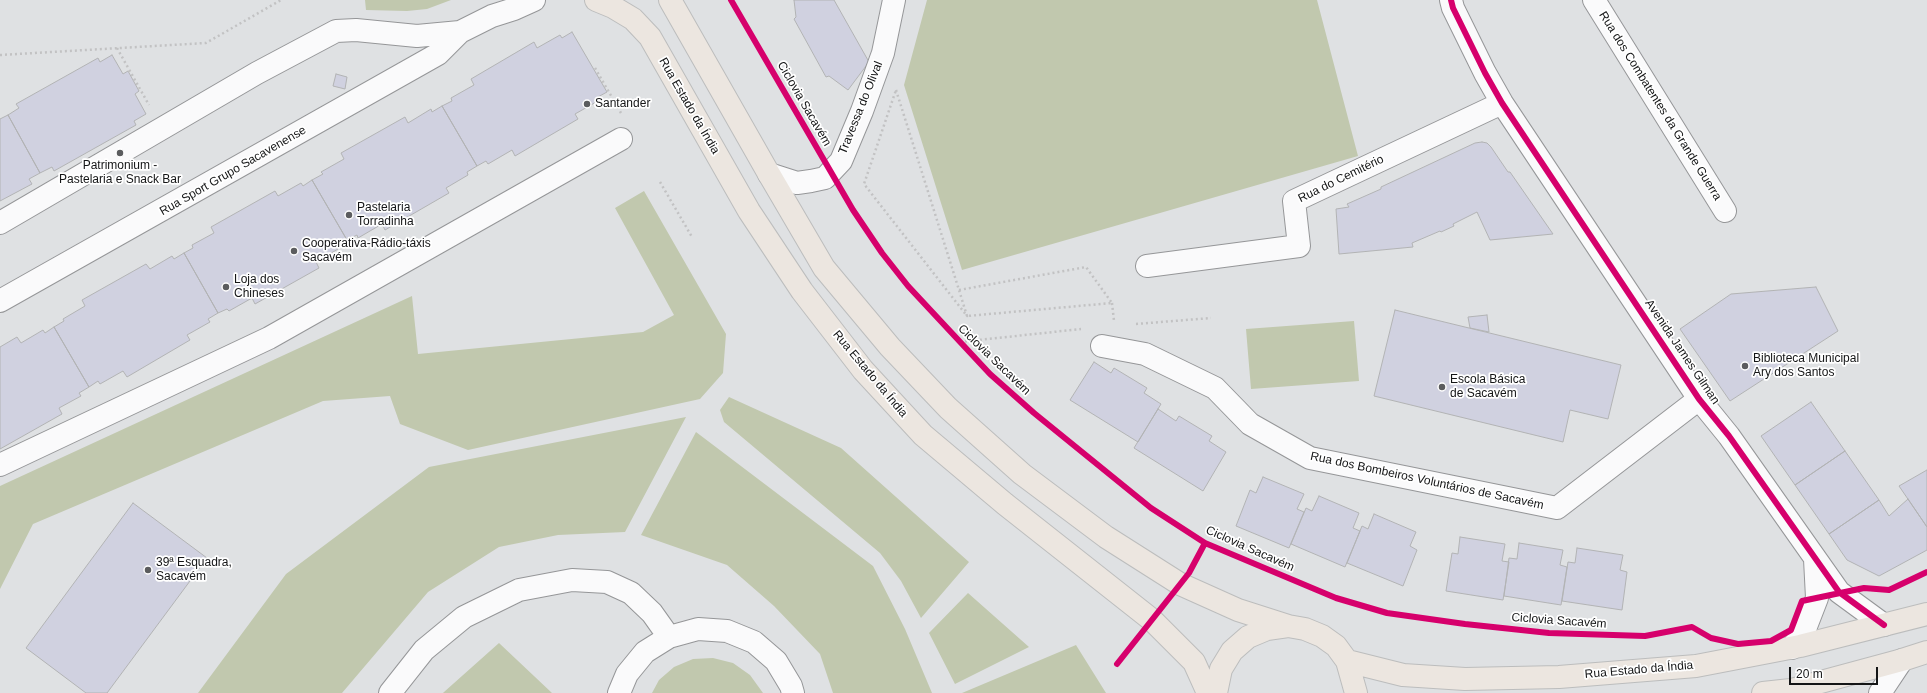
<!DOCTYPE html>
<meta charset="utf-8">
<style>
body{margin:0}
#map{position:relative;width:1927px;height:693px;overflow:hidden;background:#dfe1e3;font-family:Arial,sans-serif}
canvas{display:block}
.scale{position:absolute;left:1789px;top:667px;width:89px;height:18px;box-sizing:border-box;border:2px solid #141516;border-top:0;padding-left:5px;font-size:12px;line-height:14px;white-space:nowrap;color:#141516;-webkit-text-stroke:3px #fff;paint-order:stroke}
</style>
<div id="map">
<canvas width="1927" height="693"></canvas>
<div class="scale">20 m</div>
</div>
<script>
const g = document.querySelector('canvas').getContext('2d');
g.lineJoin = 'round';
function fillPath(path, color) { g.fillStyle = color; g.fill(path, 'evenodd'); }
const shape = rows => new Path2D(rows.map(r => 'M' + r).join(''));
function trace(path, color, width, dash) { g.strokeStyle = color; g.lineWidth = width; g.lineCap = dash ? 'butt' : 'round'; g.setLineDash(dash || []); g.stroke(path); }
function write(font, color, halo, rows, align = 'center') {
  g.font = font + ' Arial,sans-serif'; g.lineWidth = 3.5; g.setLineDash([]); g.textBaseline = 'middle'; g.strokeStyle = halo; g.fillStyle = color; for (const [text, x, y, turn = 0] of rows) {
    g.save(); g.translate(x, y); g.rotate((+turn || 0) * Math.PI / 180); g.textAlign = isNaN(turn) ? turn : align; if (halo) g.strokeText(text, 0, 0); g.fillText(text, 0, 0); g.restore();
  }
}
fillPath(shape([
 [365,0,451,0,427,9,407,11,366,10],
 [927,0,1317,0,1358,156,962,270,904,85],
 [644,191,726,334,723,373,700,399,468,450,400,424,390,396,323,401,33,524,0,589,0,486,412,296,418,354,643,332,674,315,615,208],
 [1354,321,1359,381,1251,389,1246,329],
 [729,397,841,448,969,562,921,618,901,581,880,553,724,422,720,410],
 [686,417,625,532,558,535,499,547,428,592,342,693,198,693,286,574,429,467],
 [696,432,873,566,905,629,932,693,833,693,820,654,774,606,727,565,641,535],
 [968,593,1029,647,955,684,929,633],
 [499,643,552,693,443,693,444,692],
 [1076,645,1106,693,962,693],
 [713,658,733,663,750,675,763,693,652,693,659,680,674,667,693,659]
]), '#c1c8ae');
const building = shape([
 [794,0,834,0,869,62,848,90,829,76,826,77,794,19,796,17,794,0],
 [572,32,607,92,596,98,598,101,575,114,578,119,515,156,512,150,488,164,486,161,477,166,442,106,452,101,451,98,474,85,471,79,534,42,537,48,560,35,562,38,572,32],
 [112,55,123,74,128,71,139,91,135,94,146,114,134,121,136,125,54,171,52,167,40,173,8,115,19,108,16,104,98,58,100,62,112,55],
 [336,74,347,77,345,89,333,86,336,74],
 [442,106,477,166,467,172,468,175,446,188,449,193,385,230,382,224,358,238,357,235,347,240,312,180,323,174,321,172,344,159,341,153,405,117,408,123,431,109,432,112,442,106],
 [8,115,40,173,29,179,32,184,0,201,0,119,8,115],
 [1482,142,1487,143,1491,147,1508,172,1510,172,1553,234,1490,240,1477,212,1453,224,1454,226,1441,232,1440,231,1412,243,1413,247,1339,254,1336,209,1349,207,1347,204,1381,189,1381,187,1475,143,1482,142],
 [312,180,347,240,337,246,338,249,316,262,319,268,255,304,252,298,229,311,227,309,218,313,184,253,193,248,192,245,214,233,211,227,275,191,278,196,301,183,303,186,312,180],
 [184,253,218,313,208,319,210,322,187,335,190,340,127,377,123,371,100,384,98,381,89,387,54,327,64,321,63,319,85,306,82,300,146,264,150,269,172,256,174,259,184,253],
 [1816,287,1838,331,1730,401,1680,329,1731,294,1816,287],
 [1395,310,1621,365,1608,419,1570,410,1563,442,1374,396,1395,310],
 [1487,315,1489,332,1470,328,1468,317,1487,315],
 [54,327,89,387,79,393,81,396,59,408,62,414,0,449,0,347,17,337,21,343,43,330,45,333,54,327],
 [1094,362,1111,373,1114,368,1147,388,1144,393,1161,404,1138,442,1070,400,1094,362],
 [1811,402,1845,451,1795,485,1761,436,1811,402],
 [1158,409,1176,421,1179,416,1212,436,1209,441,1226,452,1203,491,1134,448,1158,409],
 [1845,451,1879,500,1829,534,1795,485,1845,451],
 [1927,470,1927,527,1899,486,1927,470],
 [1263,477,1304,494,1297,509,1304,512,1289,548,1236,526,1250,490,1256,493,1263,477],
 [1319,496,1359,513,1353,528,1360,531,1345,567,1291,544,1306,508,1312,511,1319,496],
 [1908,499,1927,527,1927,550,1879,576,1847,560,1829,534,1879,500,1889,516,1908,499],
 [133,503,207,558,107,693,86,693,26,648,133,503],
 [1374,514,1416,532,1410,546,1417,550,1403,586,1347,563,1362,526,1368,529,1374,514],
 [1460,537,1505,544,1502,561,1509,562,1503,600,1446,591,1452,553,1458,554,1460,537],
 [1519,543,1563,550,1560,565,1567,567,1561,605,1504,596,1509,558,1517,559,1519,543],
 [1577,548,1623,555,1620,570,1627,572,1622,610,1562,601,1568,562,1575,563,1577,548]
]);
fillPath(building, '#d0d1e0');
trace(building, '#b2b3b4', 1);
const minor = shape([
 [1451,0,1453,8,1485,73,1502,103,1699,399,1729,436,1839,592,1884,625],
 [1594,0,1725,211],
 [769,174,797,183,811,181,825,178,841,161,862,111,883,53,894,0],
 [0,223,257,73,336,31,356,30,417,36,460,32],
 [1147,266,1299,246,1294,201,1502,103],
 [0,301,438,54,460,32,492,16,514,9,534,0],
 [1102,346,1145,354,1215,388,1250,424,1310,458,1557,508,1699,399],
 [0,465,269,338,621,139],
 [1792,648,1805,629,1817,598,1815,559],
 [390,693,424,650,464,617,519,590,572,580,607,582,631,593,652,613,669,637],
 [619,693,627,674,645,652,669,637,698,629,727,631,754,642,776,661,791,686,793,693],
 [1880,693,1902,660]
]);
const major = shape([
 [596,0,613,7,633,19,650,37,749,211,802,291,863,370,923,435,1005,504,1152,620,1194,662,1208,693],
 [670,0,769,174,824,268,890,347,948,408,1022,474,1106,537,1180,584,1238,610,1288,626],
 [1347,661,1403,675,1465,679,1559,677,1696,666,1800,646,1927,614],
 [1216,693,1221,669,1232,651,1248,637,1267,629,1288,626,1305,629,1322,636,1336,646,1347,661,1356,693],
 [1763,693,1791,690,1902,660,1927,652]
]);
trace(minor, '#959698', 24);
trace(major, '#bcbdbd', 24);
trace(shape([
 [117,48,149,105],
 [0,55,206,43,281,0],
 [595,68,621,113],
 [896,90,959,290,967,316,864,184,896,90],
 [660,182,692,237],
 [959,290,1086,267,1112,303,967,316],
 [1112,303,1114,321],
 [1136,324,1211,318],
 [960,342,1081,329]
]), '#c2c2c3', 2.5, [2, 3]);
trace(minor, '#fafafb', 22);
trace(major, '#ece6e0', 22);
trace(shape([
 [731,0,853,210,882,253,908,286,990,374,1034,413,1151,508,1205,543,1336,598,1387,613,1465,624,1549,633,1645,636,1692,627,1711,638,1738,644,1771,641,1791,630,1802,601,1864,588,1889,590,1927,572],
 [1451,0,1453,8,1485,73,1502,103,1699,399,1729,436,1839,592,1884,625],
 [1117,664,1189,573,1205,543]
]), '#d6006c', 6);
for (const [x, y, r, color] of [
 [587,104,4,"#5b5c5e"],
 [120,153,4,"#5b5c5e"],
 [349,215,4,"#5b5c5e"],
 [294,251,4,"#5b5c5e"],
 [226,287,4,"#5b5c5e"],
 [1745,366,4,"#5b5c5e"],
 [1442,387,4,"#5b5c5e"],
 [148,570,4,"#5b5c5e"]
]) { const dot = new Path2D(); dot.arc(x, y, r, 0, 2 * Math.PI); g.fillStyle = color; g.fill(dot); trace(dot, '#fff', 1.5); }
write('12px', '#141516', '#fff', [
 ["Santander",595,104],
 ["Patrimonium -",120,166,"center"],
 ["Pastelaria e Snack Bar",120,180,"center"],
 ["Pastelaria",357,208],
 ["Torradinha",357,222],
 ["Cooperativa-Rádio-táxis",302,244],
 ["Sacavém",302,258],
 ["Loja dos",234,280],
 ["Chineses",234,294],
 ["Biblioteca Municipal",1753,359],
 ["Ary dos Santos",1753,373],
 ["Escola Básica",1450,380],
 ["de Sacavém",1450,394],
 ["39ª Esquadra,",156,563],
 ["Sacavém",156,577]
], 'left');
write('12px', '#141516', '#fff', [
 ["Ciclovia Sacavém",804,104,60],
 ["Rua Estado da Índia",689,106,60],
 ["Rua dos Combatentes da Grande Guerra",1660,106,58],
 ["Travessa do Olival",861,108,-68],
 ["Rua Sport Grupo Sacavenense",233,171,-30],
 ["Rua do Cemitério",1341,179,-26],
 ["Avenida James Gilman",1682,352,56],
 ["Ciclovia Sacavém",994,360,44],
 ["Rua Estado da Índia",870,374,50],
 ["Rua dos Bombeiros Voluntários de Sacavém",1427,481,12],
 ["Ciclovia Sacavém",1250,549,24],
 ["Ciclovia Sacavém",1559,621,4],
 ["Rua Estado da Índia",1639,670,-5]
]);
</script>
